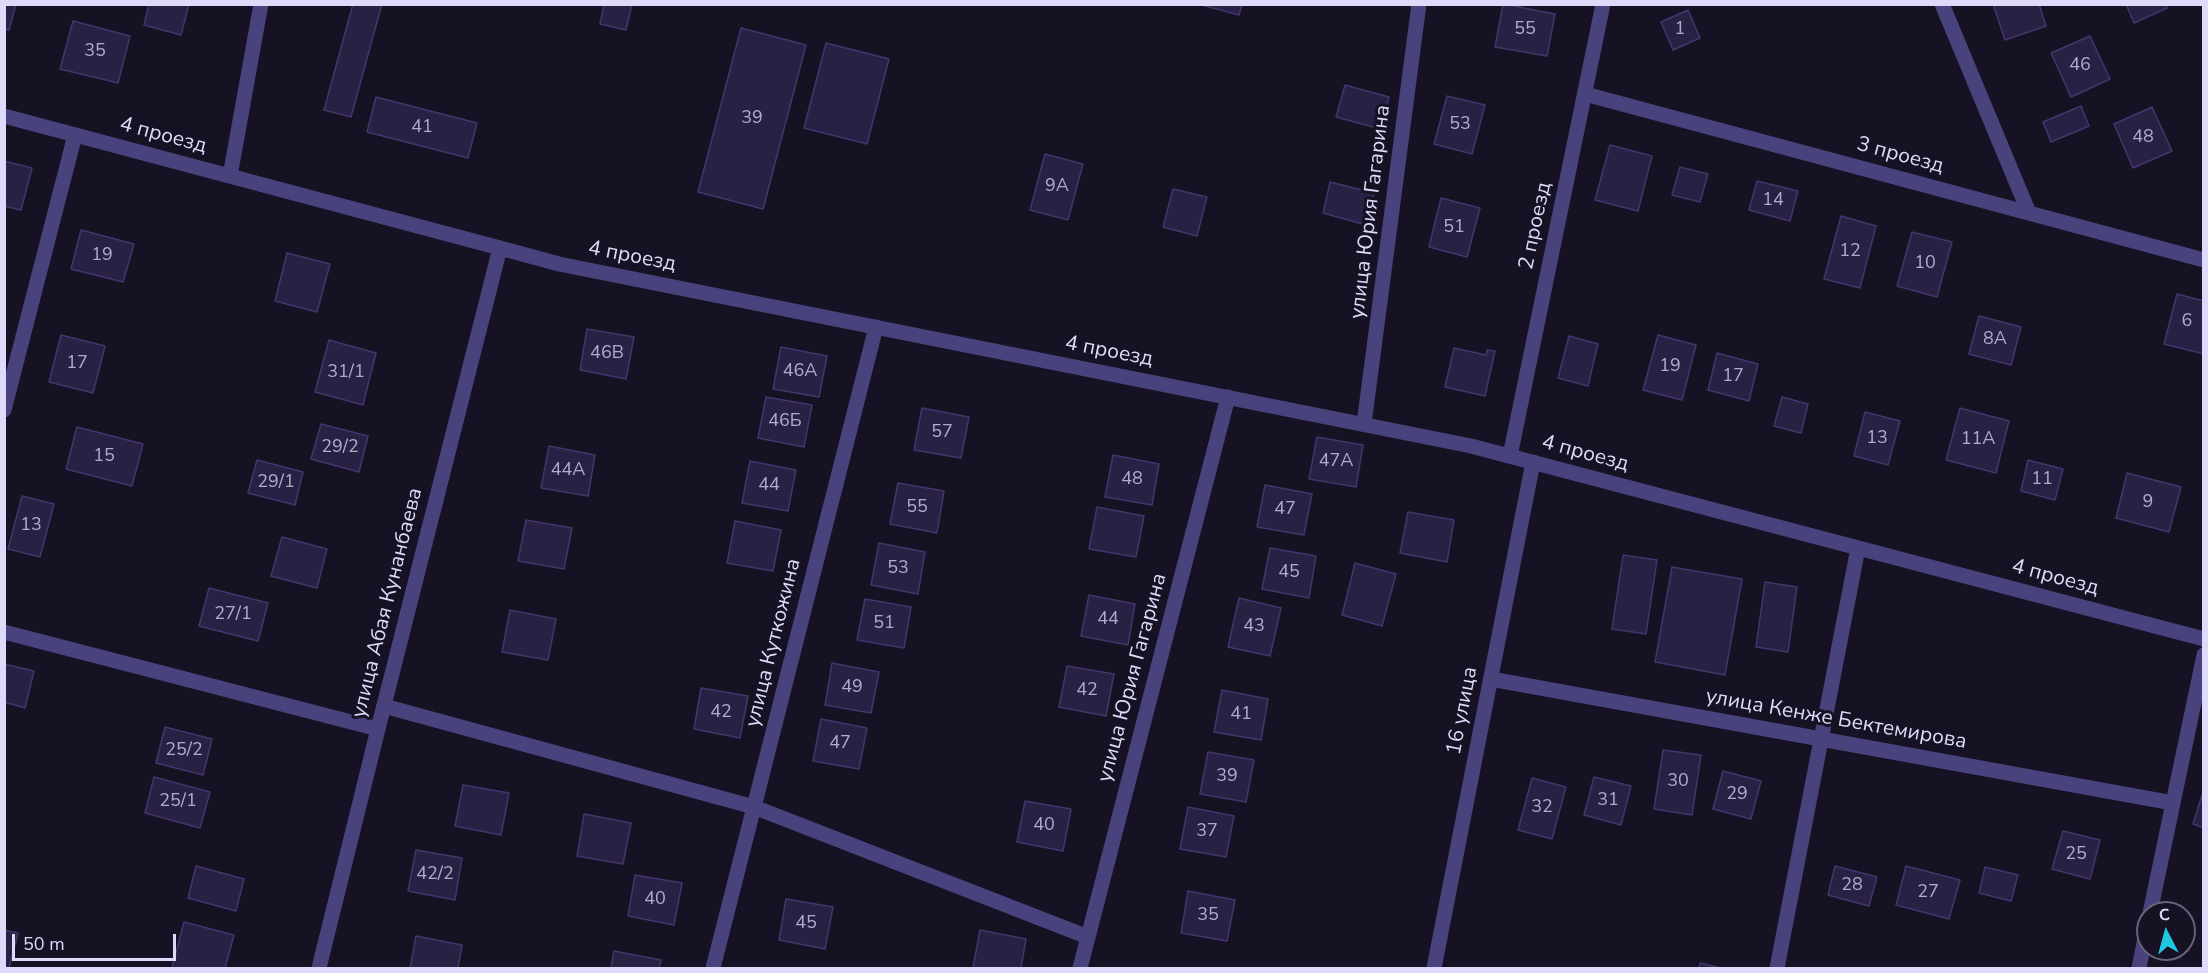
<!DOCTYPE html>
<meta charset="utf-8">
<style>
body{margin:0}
#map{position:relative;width:2208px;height:973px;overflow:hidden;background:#161224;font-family:"Nunito Sans",sans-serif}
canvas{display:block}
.frame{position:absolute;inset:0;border:6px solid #dfdafa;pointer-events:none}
.north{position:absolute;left:2136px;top:901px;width:60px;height:60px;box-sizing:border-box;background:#161224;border:2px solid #66627a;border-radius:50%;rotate:354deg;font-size:16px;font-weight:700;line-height:24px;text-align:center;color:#dfdafa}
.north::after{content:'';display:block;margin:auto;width:21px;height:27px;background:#20c7e1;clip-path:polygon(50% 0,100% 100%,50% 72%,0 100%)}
.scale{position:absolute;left:12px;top:934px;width:164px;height:27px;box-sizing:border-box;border:3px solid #dfdafa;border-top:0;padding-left:8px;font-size:18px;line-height:21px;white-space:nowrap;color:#dfdafa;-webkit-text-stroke:4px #161224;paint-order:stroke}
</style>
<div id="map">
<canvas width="2208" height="973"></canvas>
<div class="frame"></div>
<div class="north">С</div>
<div class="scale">50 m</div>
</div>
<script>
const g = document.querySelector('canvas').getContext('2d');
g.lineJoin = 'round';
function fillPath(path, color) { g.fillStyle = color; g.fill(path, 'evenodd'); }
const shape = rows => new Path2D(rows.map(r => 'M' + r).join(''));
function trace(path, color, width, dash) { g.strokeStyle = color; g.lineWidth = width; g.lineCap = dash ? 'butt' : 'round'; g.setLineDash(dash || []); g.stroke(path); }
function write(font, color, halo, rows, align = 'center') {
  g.font = font + ' "Nunito Sans",sans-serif'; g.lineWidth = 6; g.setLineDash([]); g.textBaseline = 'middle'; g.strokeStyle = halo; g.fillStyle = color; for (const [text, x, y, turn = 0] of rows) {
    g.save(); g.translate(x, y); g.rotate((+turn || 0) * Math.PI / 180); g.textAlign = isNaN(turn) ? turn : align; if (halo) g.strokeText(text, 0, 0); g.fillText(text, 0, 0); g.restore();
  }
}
const building = shape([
 [4,4,16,4,9,30,4,29,4,4],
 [149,4,189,4,181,35,144,25,149,4],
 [353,4,382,4,351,117,324,110,353,4],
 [604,4,632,4,626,30,600,24,604,4],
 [1198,4,1242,4,1239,15,1198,4],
 [1503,4,1555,14,1547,56,1495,47,1503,4],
 [1993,4,2039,4,2046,26,2005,40,1993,4],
 [2126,4,2166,4,2167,8,2134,23,2126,4],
 [1688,10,1700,38,1673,50,1661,22,1688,10],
 [73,21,130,36,118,83,60,69,73,21],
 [741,28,806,45,763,209,698,192,741,28],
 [2090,36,2110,79,2071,97,2051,53,2090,36],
 [826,43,889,59,867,144,804,128,826,43],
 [1345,85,1389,97,1381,129,1336,117,1345,85],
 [1447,96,1485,105,1472,154,1434,144,1447,96],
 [376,97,477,123,468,158,367,132,376,97],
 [2081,106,2089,126,2051,142,2043,122,2081,106],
 [2152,107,2172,151,2133,168,2114,124,2152,107],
 [1610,145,1652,156,1638,211,1595,200,1610,145],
 [1045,154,1083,164,1068,220,1030,210,1045,154],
 [4,161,32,168,21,210,4,206,4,161],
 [1680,167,1708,174,1700,202,1672,195,1680,167],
 [1757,181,1798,191,1790,221,1749,210,1757,181],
 [1330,182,1374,193,1366,225,1323,213,1330,182],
 [1173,189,1207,197,1197,236,1163,227,1173,189],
 [1441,198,1480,208,1467,257,1429,247,1441,198],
 [1841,216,1876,226,1860,288,1824,279,1841,216],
 [81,230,134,244,123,282,71,269,81,230],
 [1912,232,1952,242,1937,297,1897,286,1912,232],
 [287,253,330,264,317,312,275,301,287,253],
 [2177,294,2204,301,2204,354,2164,344,2177,294],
 [1979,316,2021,327,2011,365,1969,354,1979,316],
 [587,329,634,337,626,379,580,370,587,329],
 [61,335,105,346,93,393,49,382,61,335],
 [1658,335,1696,345,1682,400,1643,390,1658,335],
 [1569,336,1598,344,1588,386,1558,378,1569,336],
 [329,340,376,353,363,405,315,392,329,340],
 [781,347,827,356,819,397,773,389,781,347],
 [1454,348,1486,355,1487,350,1495,351,1485,396,1445,387,1454,348],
 [1717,353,1758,364,1749,401,1708,390,1717,353],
 [766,397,812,405,804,447,758,438,766,397],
 [1782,397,1808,404,1801,433,1774,426,1782,397],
 [922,408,969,417,961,458,914,450,922,408],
 [1960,408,2009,421,1996,473,1946,460,1960,408],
 [1865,412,1900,421,1888,465,1854,456,1865,412],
 [321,424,368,436,359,472,311,459,321,424],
 [77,427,143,444,132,486,66,469,77,427],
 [1317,437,1363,445,1356,487,1309,479,1317,437],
 [549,446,595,455,588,496,541,488,549,446],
 [1113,455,1159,464,1152,505,1105,497,1113,455],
 [257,460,303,472,295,505,248,493,257,460],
 [2028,460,2063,469,2055,500,2021,491,2028,460],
 [750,461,796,470,788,511,742,503,750,461],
 [2127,473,2181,487,2169,532,2116,518,2127,473],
 [898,483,944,491,937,533,890,524,898,483],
 [1265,485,1312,494,1304,535,1257,527,1265,485],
 [22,496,54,504,40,557,8,549,22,496],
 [1097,507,1144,516,1136,557,1089,549,1097,507],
 [1408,512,1454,520,1447,562,1400,553,1408,512],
 [526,520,572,528,564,569,518,561,526,520],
 [735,521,781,530,773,571,727,563,735,521],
 [282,537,327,549,317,588,271,576,282,537],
 [879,543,925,552,918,594,871,585,879,543],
 [1270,548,1316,556,1309,598,1262,589,1270,548],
 [1623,555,1657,560,1646,634,1612,629,1623,555],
 [1355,563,1396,574,1382,626,1342,615,1355,563],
 [1672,567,1742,579,1725,675,1655,662,1672,567],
 [1765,582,1797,587,1788,652,1756,647,1765,582],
 [209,588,268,603,258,641,199,626,209,588],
 [1089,595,1135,604,1128,645,1081,636,1089,595],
 [1239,598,1281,608,1270,656,1228,647,1239,598],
 [865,599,911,607,904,648,857,640,865,599],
 [510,610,556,619,548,660,502,652,510,610],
 [832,663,879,672,871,713,825,705,832,663],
 [4,664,34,671,25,708,4,702,4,664],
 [1067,666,1114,674,1106,716,1059,707,1067,666],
 [701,688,748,696,740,738,694,729,701,688],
 [1222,690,1268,699,1261,740,1214,732,1222,690],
 [821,719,867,728,859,769,813,761,821,719],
 [165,727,212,739,203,775,156,763,165,727],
 [1663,750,1701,755,1692,815,1654,809,1663,750],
 [1208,752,1254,760,1246,802,1200,794,1208,752],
 [1723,771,1761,781,1751,819,1713,809,1723,771],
 [154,777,210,792,200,828,145,813,154,777],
 [1594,777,1631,786,1621,825,1584,815,1594,777],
 [1532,778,1566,787,1552,839,1518,830,1532,778],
 [463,785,509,793,501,835,455,826,463,785],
 [2204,789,2204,828,2193,824,2204,789],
 [1025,801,1071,809,1063,851,1017,842,1025,801],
 [1188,807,1234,816,1226,857,1180,849,1188,807],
 [584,814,631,823,623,864,577,856,584,814],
 [2063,831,2100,840,2090,879,2052,869,2063,831],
 [416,850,462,858,455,900,408,891,416,850],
 [196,866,244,879,236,911,188,898,196,866],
 [1835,866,1877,877,1869,906,1828,895,1835,866],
 [1906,866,1960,880,1949,919,1896,905,1906,866],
 [1985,867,2018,875,2011,901,1979,893,1985,867],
 [635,875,682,883,674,925,628,916,635,875],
 [1188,891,1235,900,1227,941,1181,933,1188,891],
 [786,899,833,907,825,949,779,940,786,899],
 [184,922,234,935,225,968,172,968,184,922],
 [4,930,18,933,9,968,4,968,4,930],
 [980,930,1026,939,1021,968,973,968,980,930],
 [416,936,462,945,458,968,410,968,416,936],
 [614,951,661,960,659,968,611,968,614,951],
 [1700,963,1721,968,1699,968,1700,963]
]);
fillPath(building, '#292143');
trace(building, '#42366c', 1.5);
trace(shape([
 [1942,4,2029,213],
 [1585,94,2204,260],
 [4,116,500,248],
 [230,176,261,4],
 [4,410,75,135],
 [1364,424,1419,4],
 [1510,456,1603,4],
 [4,632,378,729],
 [1491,679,2173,803],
 [384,706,754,807,1088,937],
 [2150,913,2204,655],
 [713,968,876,327],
 [1080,968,1228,397],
 [1434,968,1533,462],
 [1777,968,1858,548],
 [2139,968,2148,923]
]), '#48437d', 15);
trace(shape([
 [319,968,378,729,500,248,559,264,1471,446,2204,639]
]), '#48437d', 15);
write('18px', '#b2accc', null, [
 ["55",1525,30],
 ["1",1680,30],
 ["35",95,52],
 ["46",2080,66],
 ["39",752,119],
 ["53",1460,125],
 ["41",422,128],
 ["48",2143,138],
 ["9А",1057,187],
 ["14",1773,201],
 ["51",1454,228],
 ["12",1850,252],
 ["19",102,256],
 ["10",1925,264],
 ["6",2187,322],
 ["8А",1995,340],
 ["46В",607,354],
 ["17",77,364],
 ["19",1670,367],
 ["46А",800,372],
 ["31/1",346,373],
 ["17",1733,377],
 ["46Б",785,422],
 ["57",942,433],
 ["13",1877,439],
 ["11А",1978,440],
 ["29/2",340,448],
 ["15",104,457],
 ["47А",1336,462],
 ["44А",568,471],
 ["48",1132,480],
 ["11",2042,480],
 ["29/1",276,483],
 ["44",769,486],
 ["9",2148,503],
 ["55",917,508],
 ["47",1285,510],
 ["13",31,526],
 ["53",898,569],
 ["45",1289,573],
 ["27/1",233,615],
 ["44",1108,620],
 ["51",884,624],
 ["43",1254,627],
 ["49",852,688],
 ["42",1087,691],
 ["42",721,713],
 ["41",1241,715],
 ["47",840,744],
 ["25/2",184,751],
 ["39",1227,777],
 ["30",1678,782],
 ["29",1737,795],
 ["31",1608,801],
 ["25/1",178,802],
 ["32",1542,808],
 ["40",1044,826],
 ["37",1207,832],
 ["25",2076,855],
 ["42/2",435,875],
 ["28",1852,886],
 ["27",1928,893],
 ["40",655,900],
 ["35",1208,916],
 ["45",806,924]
]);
write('21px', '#dfdafa', '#161224', [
 ["4 проезд",163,136,15],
 ["3 проезд",1900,156,15],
 ["улица Юрия Гагарина",1371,212,-83],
 ["2 проезд",1536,226,-78],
 ["4 проезд",632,257,11],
 ["4 проезд",1109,352,11],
 ["4 проезд",1585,454,15],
 ["4 проезд",2055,578,15],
 ["улица Абая Кунанбаева",388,603,-76],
 ["улица Куткожина",774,643,-76],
 ["улица Юрия Гагарина",1133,678,-75],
 ["16 улица",1463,711,-79],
 ["улица Кенже Бектемирова",1836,720,10]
]);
</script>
